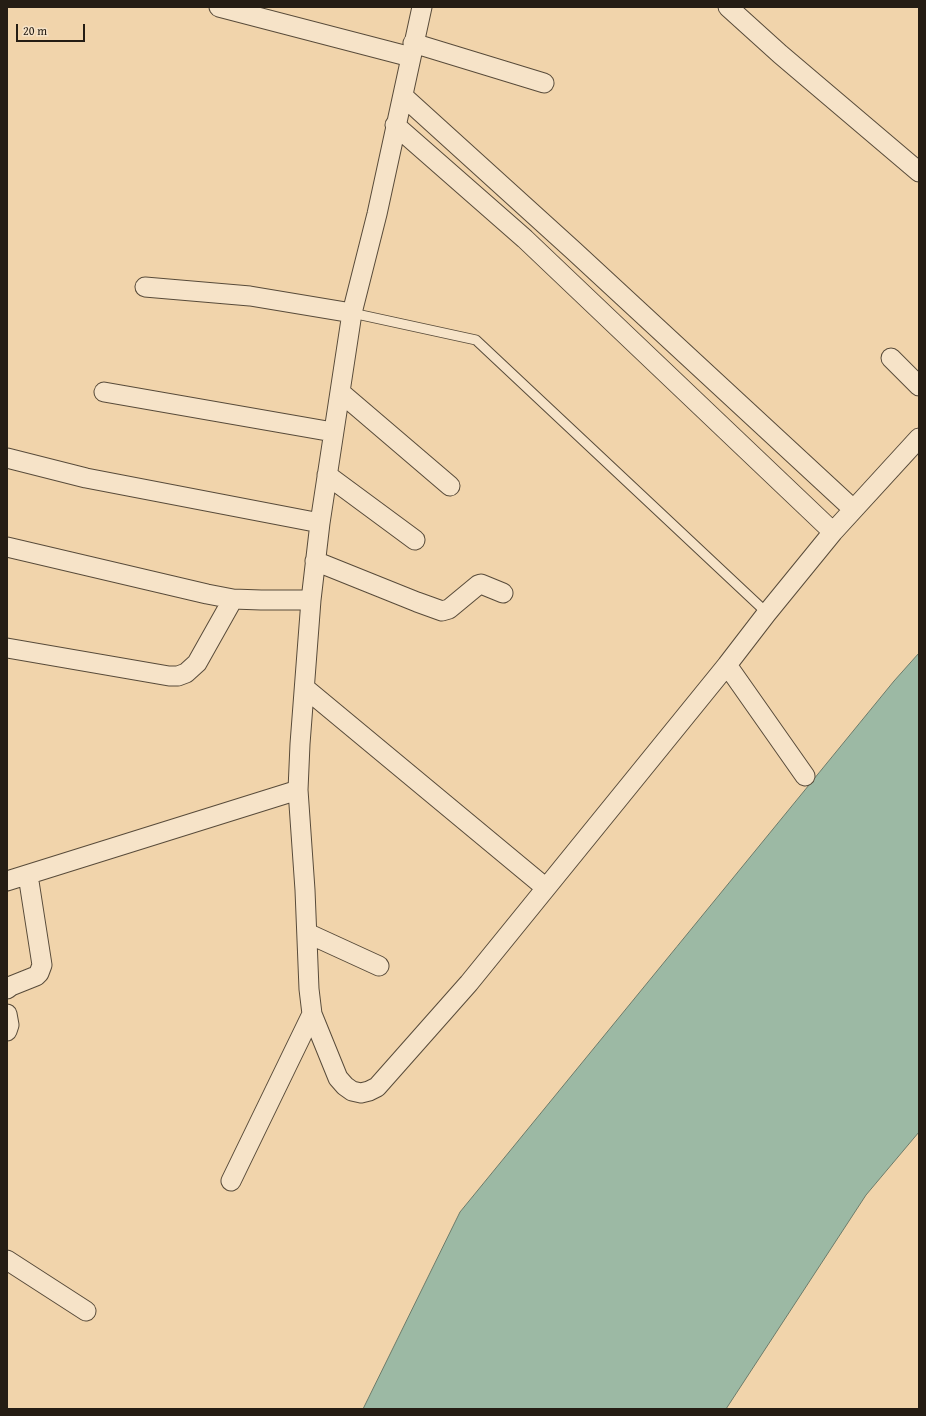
<!DOCTYPE html>
<style>
body{margin:0}
#map{position:relative;width:926px;height:1416px;overflow:hidden;background:#f1d4ab;font-family:"Gentium Book Plus",serif}
canvas{display:block}
.frame{position:absolute;inset:0;border:8px solid #251d14;pointer-events:none}
.scale{position:absolute;left:16px;top:24px;width:69px;height:18px;box-sizing:border-box;border:2px solid #251d14;border-top:0;padding-left:5px;font-size:12px;line-height:14px;white-space:nowrap;color:#251d14;-webkit-text-stroke:3px #f6e3c8;paint-order:stroke}
</style>
<div id="map">
<canvas width="926" height="1416"></canvas>
<div class="frame"></div>
<div class="scale">20 m</div>
</div>
<script>
const g = document.querySelector('canvas').getContext('2d');
g.lineJoin = 'round';
function fillPath(path, color) { g.fillStyle = color; g.fill(path, 'evenodd'); }
const shape = rows => new Path2D(rows.map(r => 'M' + r).join(''));
function trace(path, color, width, dash) { g.strokeStyle = color; g.lineWidth = width; g.lineCap = dash ? 'butt' : 'round'; g.setLineDash(dash || []); g.stroke(path); }
const water = shape([
 [919,653,919,1132,866,1195,726,1409,363,1409,460,1212,894,681,919,653]
]);
fillPath(water, '#9cb9a4');
trace(water, '#6c7b6a', 1);
const lane = shape([
 [352,313,476,340,767,613]
]);
const street = shape([
 [219,7,411,57],
 [422,7,377,214,352,313,320,523,311,600,300,744,298,790,305,890,309,989,312,1014,338,1078,345,1086,352,1091,361,1093,369,1091,377,1087,469,983,727,665,767,613,833,532,919,438],
 [728,7,780,54,919,172],
 [413,43,544,83],
 [403,96,574,251,853,509],
 [395,125,525,239,833,532],
 [145,287,250,296,352,313],
 [891,358,919,386],
 [104,392,333,432],
 [340,392,450,486],
 [7,458,86,478,320,523],
 [327,475,415,540],
 [7,547,207,594,233,599,261,600,311,600],
 [315,561,417,602,442,611,449,609,478,585,481,584,503,593],
 [7,648,169,676,178,676,186,673,197,663,233,599],
 [727,665,805,776],
 [305,688,546,888],
 [7,881,298,790],
 [307,933,379,966],
 [7,989,11,986,36,976,39,973,42,965,28,875],
 [7,1014,9,1025,7,1031],
 [231,1181,312,1014],
 [7,1260,86,1311]
]);
trace(lane, '#584b3a', 11);
trace(street, '#584b3a', 21);
trace(lane, '#f6e3c8', 9);
trace(street, '#f6e3c8', 19);
</script>
